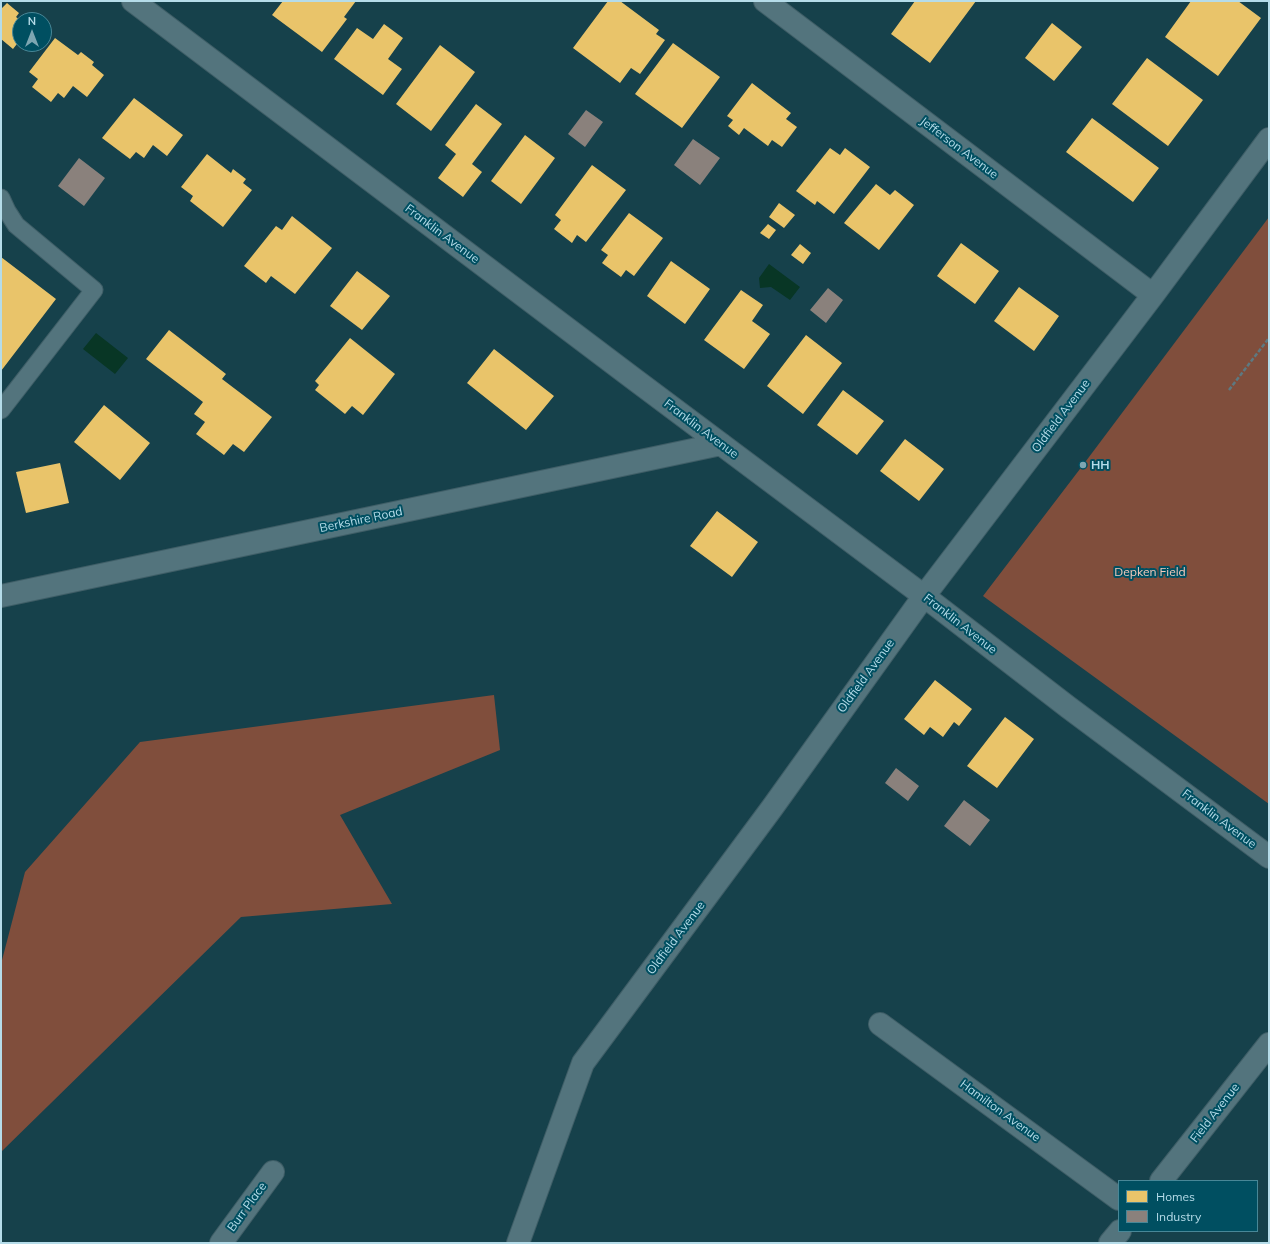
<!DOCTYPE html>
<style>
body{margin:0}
#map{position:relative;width:1270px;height:1244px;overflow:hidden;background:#16414b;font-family:Mulish,sans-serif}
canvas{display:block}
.frame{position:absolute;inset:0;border:2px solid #b5dce9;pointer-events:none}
.legend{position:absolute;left:1118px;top:1180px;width:140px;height:52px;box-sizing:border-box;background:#004f61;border:1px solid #488797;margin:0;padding:5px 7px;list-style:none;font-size:12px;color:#b5dce9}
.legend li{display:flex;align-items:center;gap:8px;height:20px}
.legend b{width:20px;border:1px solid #488797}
.north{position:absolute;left:12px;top:12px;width:40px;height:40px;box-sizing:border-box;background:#004f61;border:1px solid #488797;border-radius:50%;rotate:0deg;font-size:11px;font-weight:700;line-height:16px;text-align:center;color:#b5dce9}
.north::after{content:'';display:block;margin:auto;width:14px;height:18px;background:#7da6b2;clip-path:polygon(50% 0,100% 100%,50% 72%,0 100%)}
</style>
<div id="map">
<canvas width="1270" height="1244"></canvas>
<div class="frame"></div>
<ul class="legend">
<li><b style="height:11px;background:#e9c46a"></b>Homes</li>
<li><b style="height:11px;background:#8a817c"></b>Industry</li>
</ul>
<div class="north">N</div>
</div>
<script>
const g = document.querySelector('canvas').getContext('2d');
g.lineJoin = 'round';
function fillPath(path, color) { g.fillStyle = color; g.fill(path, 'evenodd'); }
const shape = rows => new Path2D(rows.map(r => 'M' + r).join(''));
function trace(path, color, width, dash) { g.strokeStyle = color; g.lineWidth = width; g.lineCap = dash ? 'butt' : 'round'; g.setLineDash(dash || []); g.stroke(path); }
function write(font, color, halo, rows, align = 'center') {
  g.font = font + ' Mulish,sans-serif'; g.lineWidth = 4; g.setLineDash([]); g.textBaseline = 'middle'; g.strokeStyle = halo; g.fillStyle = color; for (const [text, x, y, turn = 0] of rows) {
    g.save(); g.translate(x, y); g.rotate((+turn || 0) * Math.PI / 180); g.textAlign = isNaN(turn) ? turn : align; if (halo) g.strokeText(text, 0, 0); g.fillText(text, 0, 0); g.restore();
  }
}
fillPath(shape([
 [1269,217,1269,804,983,596,1083,465],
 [494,695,500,750,340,815,392,904,241,917,1,1152,1,964,25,872,140,742]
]), '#804e3c');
fillPath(shape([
 [769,264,800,287,790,300,771,287,760,288,759,278],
 [96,333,128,358,115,374,83,349]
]), '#083625');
fillPath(shape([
 [283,1,324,1,325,2,326,1,356,1,344,17,347,19,322,52,272,15],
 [608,1,620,1,659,30,656,34,665,40,640,74,631,68,620,83,573,48],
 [915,1,976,1,930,63,891,34],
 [1191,1,1238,1,1261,18,1218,76,1165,37],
 [7,3,19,13,16,17,20,20,20,40,13,49,1,39,1,7,2,8],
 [1052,23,1082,47,1054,81,1025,58],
 [384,24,403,38,388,59,402,69,383,95,334,59,357,28,373,39],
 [55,38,78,55,81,52,94,62,92,65,104,75,87,97,73,86,64,98,58,93,51,102,32,87,38,79,29,72],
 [673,43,720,77,682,128,635,94],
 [440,45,475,72,431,131,396,104],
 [1147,58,1203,100,1168,146,1112,104],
 [752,83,791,113,786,119,797,127,782,147,772,140,768,146,744,128,739,135,728,126,733,120,727,116],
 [134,98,183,135,167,156,153,145,144,158,136,152,130,159,102,138],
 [476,104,502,124,472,164,482,172,463,197,438,178,456,154,445,145],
 [1092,118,1159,168,1133,202,1066,152],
 [525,135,555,158,521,204,491,181],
 [830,148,840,155,845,148,870,167,834,214,817,201,815,205,796,191],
 [207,154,231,173,233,169,246,179,243,183,252,190,223,227,190,201,193,196,181,187],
 [592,165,626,190,586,242,577,235,572,243,554,229,561,220,555,215],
 [876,184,890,195,895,190,914,205,879,250,844,223],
 [779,203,795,215,784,228,769,217],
 [629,213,663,238,634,276,626,270,621,277,602,263,608,255,601,250],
 [292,216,332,248,295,294,271,276,266,283,244,266,276,226,282,230],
 [768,224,776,230,769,239,760,233],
 [961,243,999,271,975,304,937,276],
 [800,244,811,253,803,264,791,255],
 [1,257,56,299,1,371],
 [671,261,710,289,685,324,647,296],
 [357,271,390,296,362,330,330,306],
 [1019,287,1059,316,1034,351,994,321],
 [741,290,763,305,752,321,770,334,744,369,704,340],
 [169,330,226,374,222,379,272,417,244,452,233,444,224,455,196,434,205,422,194,414,203,402,146,359],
 [806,335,842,363,803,414,767,386],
 [350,338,395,374,363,415,352,406,345,414,315,390,319,385,315,381],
 [494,349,554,396,526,430,467,383],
 [843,390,884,421,857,455,817,425],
 [104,405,150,443,120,480,74,442],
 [905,439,944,469,919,501,880,471],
 [60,463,69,503,26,513,16,472],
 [717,511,758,542,732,577,690,546],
 [935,680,972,709,959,726,954,722,943,737,930,727,924,735,904,719],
 [1005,717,1034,739,997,788,967,766]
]), '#e9c46a');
fillPath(shape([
 [586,110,603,122,585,147,568,134],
 [693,139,720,158,700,185,674,165],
 [79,158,105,178,84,206,58,186],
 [828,288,843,300,826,323,810,310],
 [896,768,919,786,908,801,885,783],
 [964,800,990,820,970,846,944,826]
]), '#8a817c');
const service = shape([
 [1,198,7,211,16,225,94,290,1,410]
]);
const minor = shape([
 [133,1,634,379,924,596,1068,707,1269,857],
 [765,1,1153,295],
 [1,596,721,444],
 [880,1024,1119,1199],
 [1161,1181,1269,1044],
 [221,1243,273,1172],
 [518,1243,583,1063,772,808,924,596,1153,295,1269,139],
 [1110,1243,1120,1231]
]);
trace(service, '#3f5e67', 19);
trace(minor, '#3f5e67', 24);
trace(shape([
 [1229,390,1269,338]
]), '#5d7981', 2.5, [4, 2]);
trace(service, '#53747d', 17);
trace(minor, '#53747d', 22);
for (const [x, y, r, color] of [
 [1083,465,4,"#7da6b2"]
]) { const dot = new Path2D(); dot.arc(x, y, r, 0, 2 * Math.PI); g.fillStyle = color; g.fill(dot); trace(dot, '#004f61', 1.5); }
write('12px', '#b5dce9', '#004f61', [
 ["Jefferson Avenue",959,148,37],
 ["Franklin Avenue",442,234,37],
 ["Oldfield Avenue",1061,416,-53],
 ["Franklin Avenue",701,429,37],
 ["Berkshire Road",361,520,-12],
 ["Franklin Avenue",960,624,38],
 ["Oldfield Avenue",866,676,-54],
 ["Franklin Avenue",1219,819,37],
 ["Oldfield Avenue",676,938,-53],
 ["Hamilton Avenue",1000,1111,36],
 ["Field Avenue",1215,1113,-52],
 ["Burr Place",247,1207,-54]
]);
write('bold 12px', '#b5dce9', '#004f61', [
 ["HH",1091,465]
], 'left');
write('12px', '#f5cbbc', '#004f61', [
 ["Depken Field",1150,572]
]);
</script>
